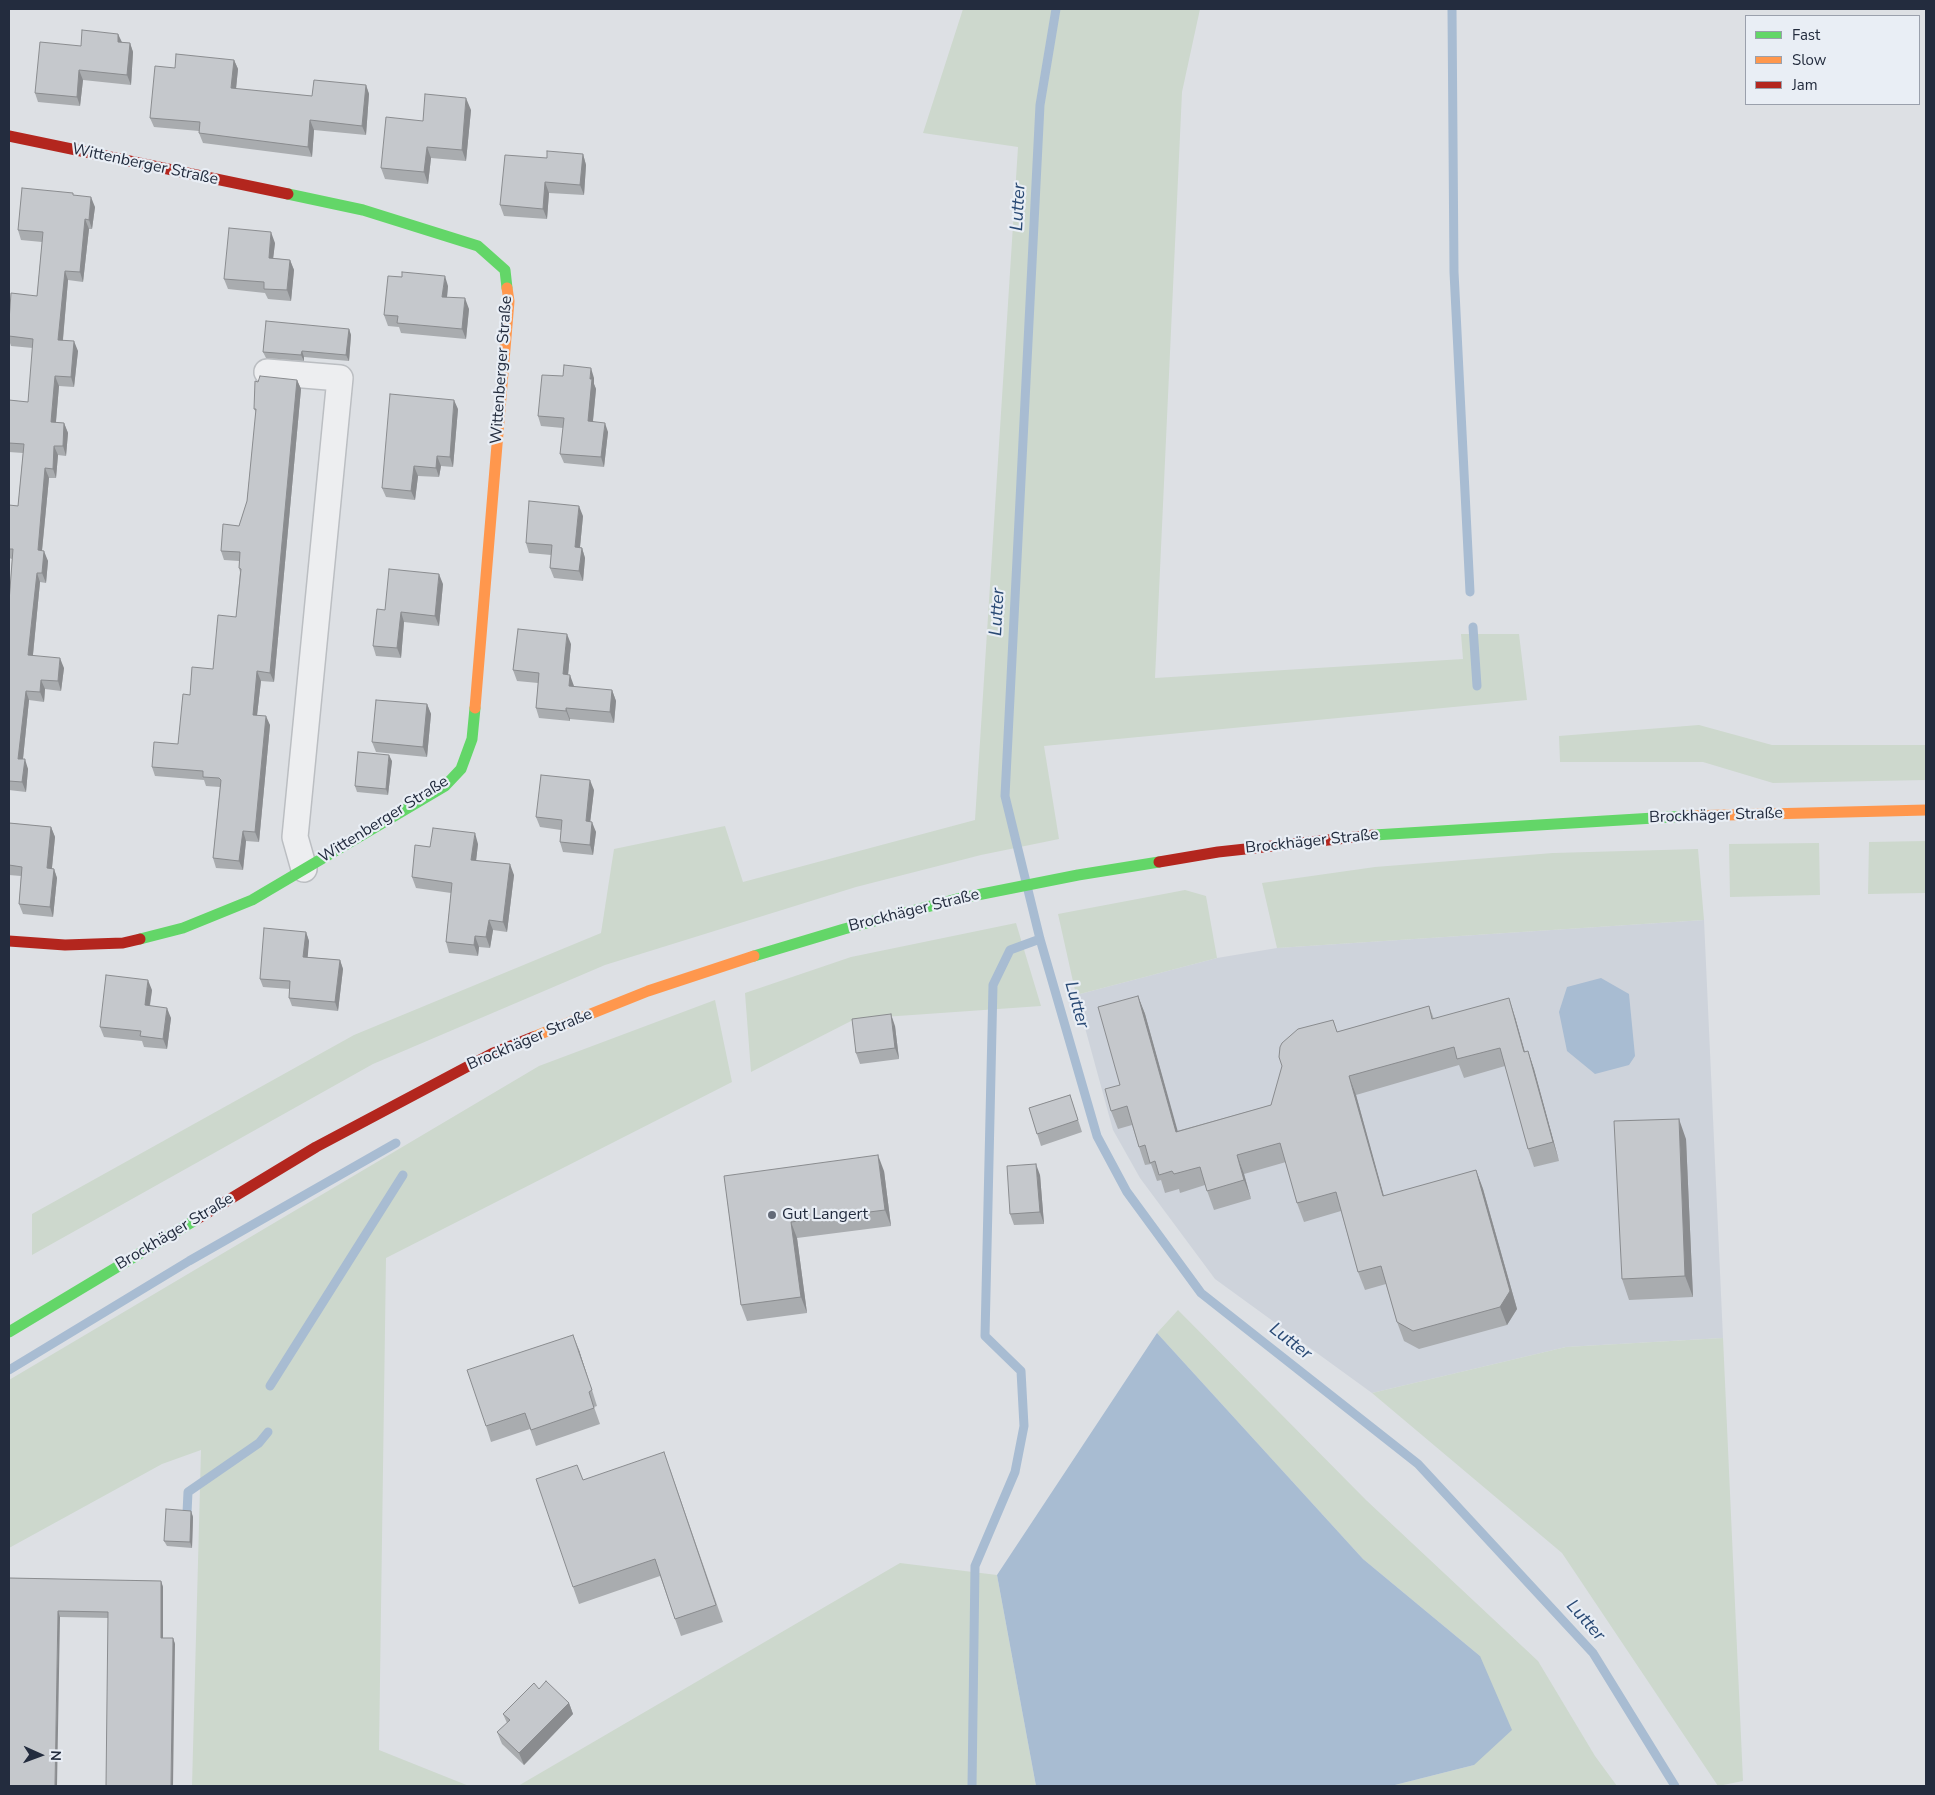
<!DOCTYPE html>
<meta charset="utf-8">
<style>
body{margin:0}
#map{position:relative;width:1935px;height:1795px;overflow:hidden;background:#dde0e4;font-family:"Nunito Sans",sans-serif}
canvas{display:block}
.frame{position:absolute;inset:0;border:10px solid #232c3e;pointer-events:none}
.legend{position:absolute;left:1745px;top:15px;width:175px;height:90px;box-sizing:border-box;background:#e9eef5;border:1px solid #9aa0ac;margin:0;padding:6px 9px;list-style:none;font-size:15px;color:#232c3e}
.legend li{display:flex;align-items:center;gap:10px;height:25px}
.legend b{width:25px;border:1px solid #9aa0ac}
.north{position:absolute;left:15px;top:1730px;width:50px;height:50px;-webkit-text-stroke:4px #e9eef5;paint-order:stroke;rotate:92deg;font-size:14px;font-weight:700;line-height:20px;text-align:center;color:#232c3e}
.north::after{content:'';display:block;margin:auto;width:18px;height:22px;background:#232c3e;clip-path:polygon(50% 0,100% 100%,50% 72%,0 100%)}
</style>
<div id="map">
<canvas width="1935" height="1795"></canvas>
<div class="frame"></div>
<ul class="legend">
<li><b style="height:6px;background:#63d668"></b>Fast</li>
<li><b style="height:6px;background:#ff974d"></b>Slow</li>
<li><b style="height:6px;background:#b3261e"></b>Jam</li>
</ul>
<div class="north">N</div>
</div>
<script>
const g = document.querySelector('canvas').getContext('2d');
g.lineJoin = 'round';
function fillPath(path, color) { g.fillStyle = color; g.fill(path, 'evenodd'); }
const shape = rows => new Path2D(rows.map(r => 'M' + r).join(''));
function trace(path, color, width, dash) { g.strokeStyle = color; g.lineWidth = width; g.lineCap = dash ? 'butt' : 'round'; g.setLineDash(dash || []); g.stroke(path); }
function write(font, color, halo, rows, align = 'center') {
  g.font = font + ' "Nunito Sans",sans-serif'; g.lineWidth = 4.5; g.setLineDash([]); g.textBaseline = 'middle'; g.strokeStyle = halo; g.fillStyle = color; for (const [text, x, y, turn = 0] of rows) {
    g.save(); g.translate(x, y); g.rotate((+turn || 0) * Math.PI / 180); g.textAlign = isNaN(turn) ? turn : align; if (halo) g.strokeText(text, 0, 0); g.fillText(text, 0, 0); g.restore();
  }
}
fillPath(shape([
 [1704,920,1723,1338,1566,1347,1372,1393,1215,1279,1140,1178,1113,1130,1076,995,1217,958,1277,948]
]), '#ced3db');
fillPath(shape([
 [963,9,1200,9,1182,92,1155,678,1463,659,1461,634,1519,634,1527,700,1044,746,1059,839,981,855,856,887,605,965,373,1064,32,1255,32,1214,354,1035,601,933,614,849,725,826,743,882,975,820,1018,147,923,133],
 [1699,725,1772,745,1926,745,1926,780,1773,783,1703,762,1560,762,1559,736],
 [1926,841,1926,893,1868,894,1869,842],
 [1819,843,1820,895,1730,897,1729,844],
 [1698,849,1704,920,1277,948,1262,883,1375,867,1553,853],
 [1185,890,1206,896,1217,958,1076,995,1058,914],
 [1016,923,1041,1006,855,1019,751,1072,745,993,851,957],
 [715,1000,732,1082,386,1258,379,1750,469,1786,192,1786,201,1450,162,1464,9,1548,9,1380,539,1066],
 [1178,1310,1366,1500,1538,1661,1595,1756,1617,1786,1391,1786,1474,1765,1480,1656,1363,1559,1157,1333],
 [1723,1338,1743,1781,1718,1786,1562,1553,1372,1393,1566,1347],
 [900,1563,997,1575,1036,1786,518,1786]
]), '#cdd8cd');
fillPath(shape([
 [1601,978,1629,994,1635,1056,1629,1065,1595,1074,1567,1051,1559,1012,1567,987],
 [1157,1333,1363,1559,1480,1656,1512,1730,1474,1765,1391,1786,1036,1786,997,1575]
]), '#a8bcd2');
trace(shape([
 [1056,9,1040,105,1005,796,1040,939,1097,1136,1127,1192,1201,1293,1418,1464,1593,1653,1675,1786],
 [1452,9,1454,272,1470,592],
 [1473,627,1477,686],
 [9,1370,189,1261,396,1143],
 [270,1386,403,1175],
 [187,1513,188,1492,259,1443,268,1432],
 [972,1786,975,1566,1015,1472,1024,1426,1021,1371,985,1336,993,985,1010,950,1040,939]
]), '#a8bcd2', 9);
const street = shape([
 [267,372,340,378,295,837,304,869]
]);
trace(street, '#bbbec2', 28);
trace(street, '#edeef0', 25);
trace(shape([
 [288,194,363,210,478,246,505,270,507,288],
 [1374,835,1687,816],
 [140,939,183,928,252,900,445,786,461,769,472,739,475,708],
 [754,956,844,929,957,899,1078,875,1159,862],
 [9,1332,197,1219]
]), '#63d668', 11);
trace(shape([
 [475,708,509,301,507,288],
 [1687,816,1926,810],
 [533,1037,648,991,754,956]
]), '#ff974d', 11);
trace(shape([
 [9,136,288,194],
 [1159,862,1218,852,1374,835],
 [9,941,65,945,123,943,140,939],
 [197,1219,316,1147,493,1053,533,1037]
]), '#b3261e', 11);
fillPath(shape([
 [118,34,122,42,130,43,133,52,131,85,83,80,80,106,38,102,35,93,81,46],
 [234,60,238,69,236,89,312,96,366,85,369,94,366,135,314,130,312,157,203,143,199,133,199,131,154,127,150,118,175,68],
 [471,110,466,161,431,158,428,184,385,179,381,168,423,121],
 [583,154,586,165,584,195,549,193,547,219,504,216,500,205,547,158],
 [74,195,95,207,92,229,89,229,83,282,68,280,63,340,78,351,74,387,59,386,56,422,64,423,68,433,66,456,58,455,56,478,49,478,42,551,48,561,46,583,40,582,33,655,64,668,61,691,45,689,44,702,29,700,23,759,28,769,26,792,9,790,9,602,12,559,9,558,9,505,18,506,23,453,9,452,9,400,28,402,33,348,11,346,9,340,9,321,37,296,42,242,21,240,18,230],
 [275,243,273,258,290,260,294,270,291,301,268,299,265,293,228,289,224,279],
 [448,286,447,297,469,309,466,339,401,333,399,327,388,326,384,315],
 [349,329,351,335,349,361,304,357,304,361,266,358,263,352],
 [563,376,594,378,594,384,596,389,593,421,608,432,604,467,564,463,560,454,563,428,541,426,538,416],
 [297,380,301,389,274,682,261,681,257,715,270,725,259,842,246,841,243,870,216,868,213,858,220,787,206,786,204,780,155,776,152,767,178,744,190,695,213,669,236,617,240,572,239,568,239,561,224,560,221,551,239,526,247,501,256,412,254,409],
 [458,409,453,467,441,466,439,477,418,476,415,500,386,497,382,488],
 [583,516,580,547,582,548,585,558,583,581,554,578,550,568,551,555,529,553,526,543],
 [443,584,439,626,404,622,401,658,376,656,373,646,385,610],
 [571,644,568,675,573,687,612,690,616,701,614,723,570,719,570,721,539,718,536,708,538,683,517,681,513,670],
 [427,704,431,714,427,757,376,752,372,742],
 [392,761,388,795,357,792,355,786],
 [594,790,590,822,596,832,593,855,563,852,560,842,561,830,540,827,536,817],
 [9,823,51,827,55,837,52,868,54,869,57,878,53,917,23,914,19,904,21,876,9,875],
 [478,844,476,860,514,875,507,932,493,930,490,948,479,947,478,956,449,953,446,942,451,893,416,888,412,877,430,847],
 [306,932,309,941,307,957,340,960,343,969,338,1011,292,1006,289,998,290,989,263,987,260,979],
 [152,990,150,1006,171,1018,167,1049,144,1047,142,1041,104,1037,100,1027],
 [1138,996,1145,1014,1177,1131,1271,1105,1333,1020,1337,1032,1429,1006,1434,1019,1515,1017,1525,1052,1528,1051,1534,1069,1559,1161,1534,1167,1528,1149,1505,1066,1464,1078,1459,1065,1356,1095,1384,1196,1476,1170,1483,1189,1517,1309,1507,1325,1419,1349,1404,1341,1397,1322,1386,1284,1365,1290,1358,1272,1341,1211,1304,1222,1297,1203,1286,1162,1244,1174,1251,1199,1214,1210,1205,1185,1180,1193,1179,1189,1165,1193,1161,1180,1157,1181,1151,1164,1145,1165,1139,1147,1132,1125,1118,1129,1111,1111,1120,1085],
 [895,1026,899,1059,860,1064,856,1053],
 [1070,1095,1082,1132,1041,1146,1029,1108],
 [1686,1139,1693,1297,1629,1300,1622,1279],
 [884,1171,891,1226,797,1238,807,1313,747,1321,741,1305,724,1176],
 [1040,1175,1044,1224,1014,1225,1010,1214],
 [579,1350,597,1406,594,1407,600,1424,536,1446,530,1429,491,1442,486,1426],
 [670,1469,723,1622,681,1636,660,1576,579,1604,573,1587,583,1480],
 [191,1511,193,1517,192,1548,167,1546,164,1541],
 [9,1578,161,1581,163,1587,163,1638,173,1638,175,1644,108,1618,60,1617],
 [569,1703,573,1714,524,1765,502,1744,497,1732,507,1723,503,1714]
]), '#a9acaf');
fillPath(shape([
 [118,34,122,43,118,42],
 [130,43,133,52,131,85,127,75],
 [234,60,238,69,235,98,231,88],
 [79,70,83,80,80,106,77,97],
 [366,85,369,94,366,135,362,126],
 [466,98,471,110,466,161,462,150],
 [310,120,314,130,312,157,308,147],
 [427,147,431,158,428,184,424,172],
 [583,154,586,165,584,195,580,185],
 [545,182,549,193,547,219,543,209],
 [91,197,95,207,92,229,89,220],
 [85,219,89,229,83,282,80,272],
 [271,232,275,243,272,268,269,258],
 [290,260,294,270,291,301,287,290],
 [65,271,68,280,62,349,58,340],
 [445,276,448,286,446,307,442,297],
 [465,298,469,309,466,339,462,329],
 [349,329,351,335,349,361,346,355],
 [74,341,78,351,74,387,71,377],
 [302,351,304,357,304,361,301,355],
 [591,368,594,378,594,384,596,389,592,430,588,421,590,379],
 [55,376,59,386,55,432,51,422],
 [297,380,301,389,274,682,270,673],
 [454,400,458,409,453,467,450,457],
 [64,423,68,433,66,456,63,446],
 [605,423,608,432,604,467,601,457],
 [54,446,58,455,56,478,53,469],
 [437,456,441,466,439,477,436,468],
 [414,466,418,476,415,500,411,491],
 [45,468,49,478,41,560,38,550],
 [579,506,583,516,579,557,575,547],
 [582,548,585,558,583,581,579,571],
 [44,551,48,561,46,583,42,573],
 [37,573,40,582,32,664,28,655],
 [439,574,443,584,439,626,435,616],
 [401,612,404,622,401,658,397,648],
 [567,634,571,644,567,685,563,674],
 [60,658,64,668,61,691,58,681],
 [257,671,261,681,256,724,253,715],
 [570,675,574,686,572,697,569,686],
 [41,680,45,689,44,702,40,692],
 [612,690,616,701,614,723,610,712],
 [26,691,29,700,22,768,18,759],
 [427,704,431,714,427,757,423,747],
 [566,708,570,719,570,721,566,711],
 [266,716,270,725,259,842,255,832],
 [389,755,392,761,388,795,386,789],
 [25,759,28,769,26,792,22,782],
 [590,780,594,790,589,832,586,821],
 [592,822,596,832,593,855,590,845],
 [51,827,55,837,51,877,47,868],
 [243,831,246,841,243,870,239,861],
 [475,833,478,844,475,870,471,860],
 [510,864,514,875,507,932,503,922],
 [54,869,57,878,53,917,50,907],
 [489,920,493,930,490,948,486,937],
 [306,932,309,941,307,966,303,957],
 [475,936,479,947,478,956,474,945],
 [340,960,343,969,338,1011,335,1002],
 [148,980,152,990,148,1016,145,1005],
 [1138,996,1145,1014,1183,1150,1176,1132],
 [1509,998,1515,1017,1530,1071,1524,1052],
 [167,1008,171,1018,167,1049,163,1039],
 [891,1014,895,1026,899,1059,895,1048],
 [1528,1051,1534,1069,1559,1161,1553,1142],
 [1349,1076,1356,1095,1389,1215,1383,1196],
 [1679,1119,1686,1139,1693,1297,1685,1276],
 [878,1155,884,1171,891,1226,885,1210],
 [1237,1155,1244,1174,1251,1199,1244,1180],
 [1036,1164,1040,1175,1044,1224,1040,1212],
 [1476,1170,1483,1189,1517,1309,1507,1325,1500,1307],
 [791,1222,797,1238,807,1313,801,1297],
 [573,1335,579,1350,597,1406,592,1390],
 [191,1511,193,1517,192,1548,190,1542],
 [161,1581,163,1587,163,1644,161,1638],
 [58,1611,60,1617,57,1786,55,1786],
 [173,1638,175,1644,173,1786,171,1786],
 [569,1703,573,1714,524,1765,519,1753]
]), '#8a8c8f');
const building = shape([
 [82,30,118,34,118,42,130,43,127,75,79,70,77,97,35,93,40,42,81,46,82,30],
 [176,54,234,60,231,88,312,96,314,80,366,85,362,126,310,120,308,147,199,133,200,122,150,118,155,66,175,68,176,54],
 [425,94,466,98,462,150,427,147,424,172,381,168,386,117,423,121,425,94],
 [547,151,583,154,580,185,545,182,543,209,500,205,505,155,547,158,547,151],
 [22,188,73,193,73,195,91,197,89,220,85,219,80,272,65,271,58,340,74,341,71,377,55,376,51,422,64,423,63,446,54,446,53,469,45,468,38,550,44,551,42,573,37,573,28,655,60,658,58,681,41,680,40,692,26,691,18,759,25,759,22,782,9,781,9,602,13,549,9,549,9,505,18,506,24,444,9,443,9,400,28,402,33,339,9,336,9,321,11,293,37,296,43,232,18,230,22,188],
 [229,228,271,232,269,258,290,260,287,290,264,289,264,282,224,279,229,228],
 [402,272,445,276,442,297,465,298,462,329,397,323,398,316,384,315,388,276,402,277,402,272],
 [266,321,349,329,346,355,302,351,301,355,263,352,266,321],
 [564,365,591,368,590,379,592,379,588,421,605,423,601,457,560,454,564,418,538,416,542,375,563,376,564,365],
 [260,376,297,380,270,673,257,671,253,715,266,716,255,832,243,831,239,861,213,858,221,780,219,778,203,777,203,771,152,767,154,742,178,744,183,694,190,695,192,667,213,669,218,615,236,617,241,569,239,568,240,552,221,551,223,524,239,526,247,501,256,409,254,409,255,381,258,382,260,376],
 [390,394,454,400,450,457,437,456,436,468,414,466,411,491,382,488,390,394],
 [529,501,579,506,575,547,582,548,579,571,550,568,552,545,526,543,529,501],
 [389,569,439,574,435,616,401,612,397,648,373,646,377,609,385,610,389,569],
 [518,629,567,634,563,674,570,675,569,686,612,690,610,712,566,708,566,711,536,708,539,673,513,670,518,629],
 [376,700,427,704,423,747,372,742,376,700],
 [358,752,389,755,386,789,355,786,358,752],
 [541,775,590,780,586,821,592,822,590,845,560,842,562,820,536,817,541,775],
 [9,823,51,827,47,868,54,869,50,907,19,904,22,867,9,865,9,823],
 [433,828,475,833,471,860,510,864,503,922,489,920,486,937,475,936,474,945,446,942,452,883,412,877,415,845,430,847,433,828],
 [264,928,306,932,303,957,340,960,335,1002,289,998,290,981,260,979,264,928],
 [106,975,148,980,145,1005,167,1008,163,1039,140,1036,141,1031,100,1027,106,975],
 [1138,996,1176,1132,1271,1105,1282,1066,1279,1057,1280,1047,1282,1043,1298,1029,1333,1020,1337,1032,1429,1006,1432,1019,1509,998,1524,1052,1528,1051,1553,1142,1528,1149,1500,1048,1457,1059,1454,1047,1349,1076,1383,1196,1476,1170,1510,1291,1500,1307,1413,1331,1397,1322,1381,1266,1358,1272,1336,1192,1297,1203,1280,1143,1237,1155,1244,1180,1207,1191,1200,1167,1174,1174,1172,1171,1159,1175,1155,1161,1150,1163,1145,1145,1139,1147,1127,1106,1111,1111,1105,1089,1120,1085,1098,1007,1138,996],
 [891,1014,895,1048,856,1053,852,1019,891,1014],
 [1070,1095,1078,1120,1037,1134,1029,1108,1070,1095],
 [1679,1119,1685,1276,1622,1279,1614,1121,1679,1119],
 [878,1155,885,1210,791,1222,801,1297,741,1305,724,1176,878,1155],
 [1036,1164,1040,1212,1010,1214,1007,1166,1036,1164],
 [573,1335,592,1390,589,1392,594,1408,531,1430,525,1413,486,1426,467,1370,573,1335],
 [664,1452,716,1605,675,1619,655,1559,573,1587,536,1479,577,1465,583,1480,664,1452],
 [166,1509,191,1511,190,1542,164,1541,166,1509],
 [9,1578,161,1581,161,1638,173,1638,171,1786,106,1786,108,1612,58,1611,55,1786,9,1786,9,1578],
 [546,1681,569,1703,519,1753,497,1732,510,1720,503,1714,534,1683,539,1689,546,1681]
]);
fillPath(building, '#c5c8cc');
trace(building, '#8a8c8f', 1);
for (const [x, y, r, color] of [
 [772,1215,5,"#646b78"]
]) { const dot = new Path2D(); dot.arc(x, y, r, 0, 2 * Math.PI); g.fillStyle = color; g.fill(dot); trace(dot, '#e9eef5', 2); }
write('16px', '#232c3e', '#e9eef5', [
 ["Wittenberger Straße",145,165,12],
 ["Wittenberger Straße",502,370,-86],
 ["Brockhäger Straße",1716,816,-2],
 ["Wittenberger Straße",384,820,-32],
 ["Brockhäger Straße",1312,842,-6],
 ["Brockhäger Straße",914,911,-14],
 ["Brockhäger Straße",530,1040,-23],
 ["Brockhäger Straße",175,1232,-31]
]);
write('16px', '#232c3e', '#e9eef5', [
 ["Gut Langert",782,1215]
], 'left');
write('italic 18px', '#2a4a75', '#e9eef5', [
 ["Lutter",1019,207,-87],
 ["Lutter",998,612,-87],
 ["Lutter",1076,1005,74],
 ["Lutter",1290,1342,38],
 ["Lutter",1585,1621,48]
]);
</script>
